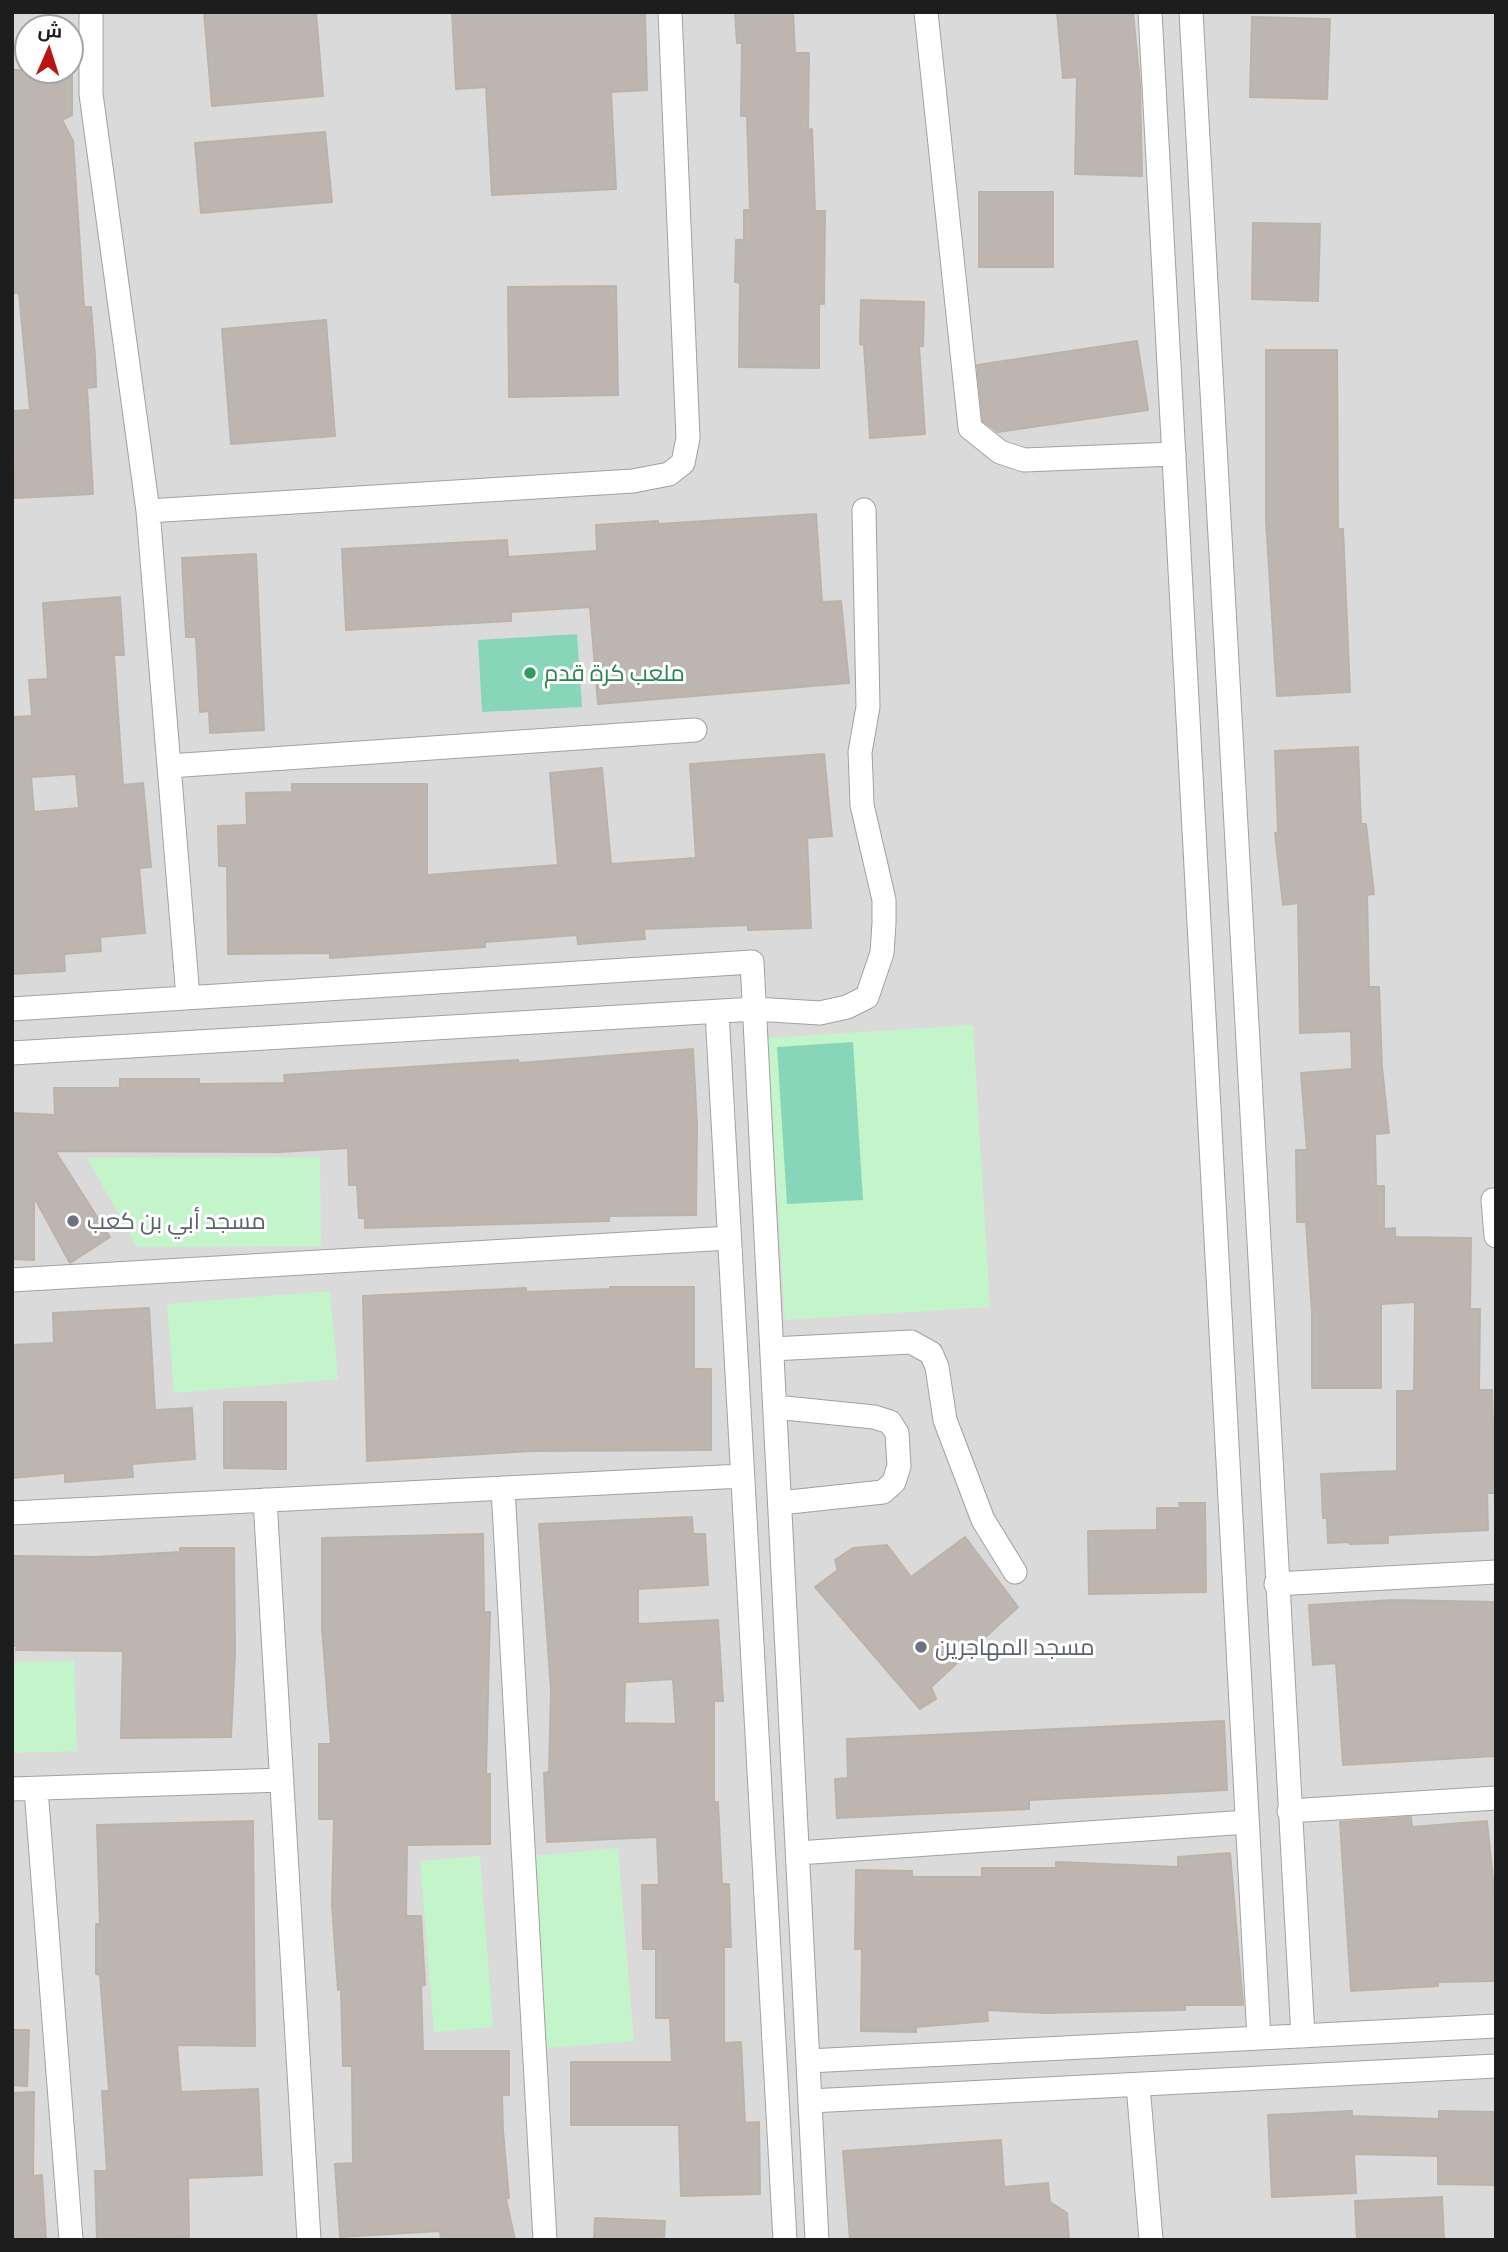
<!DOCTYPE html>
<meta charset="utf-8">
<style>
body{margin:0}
#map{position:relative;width:1508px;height:2252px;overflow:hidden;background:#edeae4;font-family:"Exo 2",Cairo,sans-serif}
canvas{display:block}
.frame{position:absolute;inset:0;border:14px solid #1d1d1d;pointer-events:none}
.north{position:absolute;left:14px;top:14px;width:70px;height:70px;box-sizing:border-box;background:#fff;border:2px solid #a5a5a5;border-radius:50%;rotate:3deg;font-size:19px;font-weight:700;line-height:28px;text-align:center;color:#1d1d1d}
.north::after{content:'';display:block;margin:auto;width:24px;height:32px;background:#b81611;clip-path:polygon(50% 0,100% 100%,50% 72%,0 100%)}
</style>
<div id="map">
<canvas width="1508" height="2252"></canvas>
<div class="frame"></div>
<div class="north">ش</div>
</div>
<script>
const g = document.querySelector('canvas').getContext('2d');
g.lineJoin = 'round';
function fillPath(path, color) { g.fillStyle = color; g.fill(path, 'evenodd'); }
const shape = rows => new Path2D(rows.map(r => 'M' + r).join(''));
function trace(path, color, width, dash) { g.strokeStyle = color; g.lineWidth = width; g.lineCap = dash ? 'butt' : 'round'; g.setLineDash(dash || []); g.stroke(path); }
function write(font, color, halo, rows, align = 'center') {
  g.font = font + ' "Exo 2",Cairo,sans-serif'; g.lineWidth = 6; g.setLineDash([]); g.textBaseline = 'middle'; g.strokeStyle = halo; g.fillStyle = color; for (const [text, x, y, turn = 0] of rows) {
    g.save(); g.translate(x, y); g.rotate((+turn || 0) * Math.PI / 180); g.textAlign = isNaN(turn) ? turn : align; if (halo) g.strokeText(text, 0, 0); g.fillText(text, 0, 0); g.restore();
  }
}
fillPath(shape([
 [12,12,1496,12,1496,2240,12,2240],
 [28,28,70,28,70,70,28,70]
]), '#dbdada');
fillPath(shape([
 [973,1025,990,1307,785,1320,767,1038],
 [320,1157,321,1246,137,1247,87,1158],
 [330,1291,338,1379,174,1393,167,1304],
 [74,1661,77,1751,12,1753,12,1662],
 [618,1848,634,2041,546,2048,531,1856],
 [480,1856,493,2027,434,2032,420,1861]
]), '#c4f4c9');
fillPath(shape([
 [577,634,582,707,482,712,478,640],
 [853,1042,863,1200,787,1204,777,1047]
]), '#88d6ba');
const building = shape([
 [204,12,316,12,323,96,212,106,204,12],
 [452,12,645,12,647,90,611,92,616,189,492,195,486,87,456,89,452,12],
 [735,12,793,12,795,53,809,53,808,130,812,129,815,211,825,211,824,304,819,304,819,368,739,367,740,283,735,282,736,240,744,240,744,210,750,210,747,116,741,116,742,43,737,43,735,12],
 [1057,12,1133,12,1140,85,1142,176,1075,174,1077,77,1063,78,1057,12],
 [1252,17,1330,19,1327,99,1250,97,1252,17],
 [12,70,72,70,72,115,62,120,73,141,84,307,91,307,95,356,96,387,87,388,93,494,15,498,12,411,30,410,19,293,12,293,12,70],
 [325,132,332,202,201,213,195,143,325,132],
 [979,192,1053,192,1053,267,979,267,979,192],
 [1253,223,1320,224,1318,301,1252,299,1253,223],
 [616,286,618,395,509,397,508,287,616,286],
 [861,300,924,302,923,346,919,346,925,434,870,438,864,345,860,344,861,300],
 [326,320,335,436,231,444,222,329,326,320],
 [1137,341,1148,410,998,432,983,421,977,365,1137,341],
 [1266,350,1337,350,1338,529,1343,529,1350,692,1277,696,1266,520,1266,350],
 [816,514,822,602,841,601,849,683,598,704,590,607,511,612,511,621,346,630,342,549,507,540,508,557,597,551,596,525,658,521,658,524,816,514],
 [256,554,264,730,210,733,209,711,200,712,196,637,186,637,182,558,256,554],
 [120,597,124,655,114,655,123,785,143,783,151,867,139,868,145,933,100,937,101,951,64,954,65,971,12,974,12,717,32,716,29,680,48,679,43,603,120,597],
 [76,774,79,808,34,812,31,777,76,774],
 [1358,747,1361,824,1366,824,1374,894,1367,895,1369,987,1379,987,1382,1067,1389,1133,1375,1134,1376,1186,1384,1186,1384,1229,1395,1228,1395,1237,1471,1238,1470,1309,1480,1309,1479,1390,1492,1390,1495,1493,1487,1493,1488,1530,1388,1535,1388,1543,1350,1544,1349,1542,1328,1543,1327,1518,1323,1518,1321,1474,1397,1471,1397,1391,1414,1391,1415,1302,1381,1304,1381,1388,1312,1388,1312,1313,1306,1222,1297,1222,1296,1150,1307,1150,1301,1073,1352,1069,1351,1031,1300,1033,1298,903,1283,905,1275,833,1278,833,1275,751,1358,747],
 [824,754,832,836,807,838,811,928,748,930,748,925,644,929,645,939,578,944,577,935,485,942,485,947,330,958,330,953,228,954,227,866,219,866,218,826,247,825,246,793,292,792,292,784,427,784,427,875,558,865,550,773,602,768,611,864,696,858,690,764,824,754],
 [693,1049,697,1125,696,1215,609,1216,609,1221,365,1228,365,1218,359,1218,357,1185,349,1185,348,1148,279,1152,55,1151,110,1237,70,1263,34,1197,34,1260,12,1259,12,1113,55,1115,54,1088,120,1088,120,1079,199,1079,199,1084,285,1083,284,1075,518,1060,519,1063,693,1049],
 [610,1287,694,1287,694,1369,711,1369,711,1450,532,1451,367,1461,363,1296,526,1288,526,1292,610,1289,610,1287],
 [149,1308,155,1410,192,1408,195,1459,132,1464,133,1477,65,1482,65,1473,12,1478,12,1345,54,1343,53,1313,149,1308],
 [224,1402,286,1402,286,1469,224,1468,224,1402],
 [1179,1503,1205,1503,1206,1592,1089,1594,1088,1531,1157,1530,1157,1508,1180,1508,1179,1503],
 [692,1517,693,1534,705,1534,708,1585,638,1589,638,1624,718,1620,723,1701,714,1701,714,1802,718,1802,722,1884,729,1884,731,1947,724,1947,724,2043,741,2042,745,2123,759,2122,760,2194,681,2196,679,2125,571,2125,571,2062,672,2062,670,2018,656,2018,656,1949,643,1949,642,1885,659,1885,657,1837,547,1842,544,1773,549,1772,551,1690,539,1524,692,1517],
 [673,1679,676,1724,624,1723,625,1682,673,1679],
 [483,1534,484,1612,490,1612,486,1774,490,1774,490,1844,407,1845,406,1916,421,1916,425,1985,421,1986,423,2051,509,2051,509,2095,502,2095,503,2131,509,2198,506,2199,515,2240,441,2240,440,2231,340,2237,335,2164,353,2163,352,2066,343,2066,341,1989,338,1990,332,1905,334,1819,319,1819,319,1744,331,1744,322,1628,322,1538,483,1534],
 [965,1537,1018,1607,931,1687,936,1699,920,1709,815,1587,838,1570,835,1560,853,1548,887,1545,911,1577,965,1537],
 [180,1548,234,1548,235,1653,231,1737,121,1738,123,1651,16,1650,17,1646,12,1646,12,1556,94,1557,180,1552,180,1548],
 [1394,1600,1496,1602,1496,1756,1343,1765,1336,1663,1313,1665,1309,1605,1394,1600],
 [1224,1721,1227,1790,1029,1800,1029,1809,837,1818,835,1779,848,1778,847,1739,1224,1721],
 [1411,1817,1412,1827,1487,1821,1496,1908,1496,1981,1438,1982,1438,1986,1351,1991,1340,1822,1411,1817],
 [253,1821,255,2046,177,2045,181,2092,258,2089,262,2175,188,2178,189,2237,97,2240,95,2171,107,2171,102,2091,109,2091,100,1975,96,1974,96,1924,100,1924,97,1825,253,1821],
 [1230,1853,1243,2005,1185,2005,1185,2010,1044,2013,987,2010,988,2021,916,2027,916,2032,861,2031,862,1949,855,1949,856,1870,912,1871,912,1877,982,1877,982,1868,1056,1868,1056,1862,1178,1867,1178,1857,1230,1853],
 [12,2030,29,2030,27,2086,12,2085,12,2030],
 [34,2092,33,2176,42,2175,46,2240,12,2240,12,2093,34,2092],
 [1352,2111,1352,2116,1439,2119,1439,2111,1496,2112,1496,2185,1438,2184,1438,2156,1354,2154,1356,2193,1272,2197,1268,2115,1352,2111],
 [1001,2140,1004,2187,1048,2183,1050,2202,1067,2213,1069,2240,850,2240,843,2151,1001,2140],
 [1442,2197,1444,2240,1357,2240,1355,2201,1442,2197],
 [595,2218,665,2221,664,2240,594,2240,595,2218]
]);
fillPath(building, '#bdb6b0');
trace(building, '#bdb2a7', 2);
const minor = shape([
 [91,12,91,94,148,511,188,997],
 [926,12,970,428,1000,452,1024,460,1174,454],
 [1150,12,1259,2038],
 [1191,12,1303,2036],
 [148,511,633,481,669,474,683,463,688,438,670,12],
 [169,766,695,730],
 [12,1009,752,962,817,2240],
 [717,1012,785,2240],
 [12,1053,755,1009,820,1013,847,1007,867,997,882,953,884,923,884,900,862,805,861,776,860,752,868,707,864,510],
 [1493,1200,1496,1236],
 [12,1280,729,1238],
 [772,1349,911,1342,931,1353,937,1367,945,1420,983,1520,1015,1572],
 [775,1407,874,1417,890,1422,897,1433,899,1466,894,1482,883,1492,780,1503],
 [503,1488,545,2240],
 [265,1500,309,2240],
 [12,1513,742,1476],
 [1276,1584,1496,1572],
 [12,1789,282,1780],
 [36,1789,71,2240],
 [1289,1811,1496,1798],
 [798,1853,1247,1822],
 [808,2061,1496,2026],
 [1138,2085,1151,2240],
 [810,2101,1496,2066]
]);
trace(minor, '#a1a1a1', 25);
trace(minor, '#fff', 23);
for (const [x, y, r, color] of [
 [530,673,7,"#2e9e5b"],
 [73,1221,7,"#6b7280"],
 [921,1647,7,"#6b7280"]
]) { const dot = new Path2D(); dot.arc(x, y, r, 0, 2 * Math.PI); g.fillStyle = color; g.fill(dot); trace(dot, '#fff', 2.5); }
write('23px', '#27864d', '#fff', [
 ["ملعب كرة قدم",544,673]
], 'left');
write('23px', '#5b616d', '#fff', [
 ["مسجد أبي بن كعب",87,1221],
 ["مسجد المهاجرين",935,1647]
], 'left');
</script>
